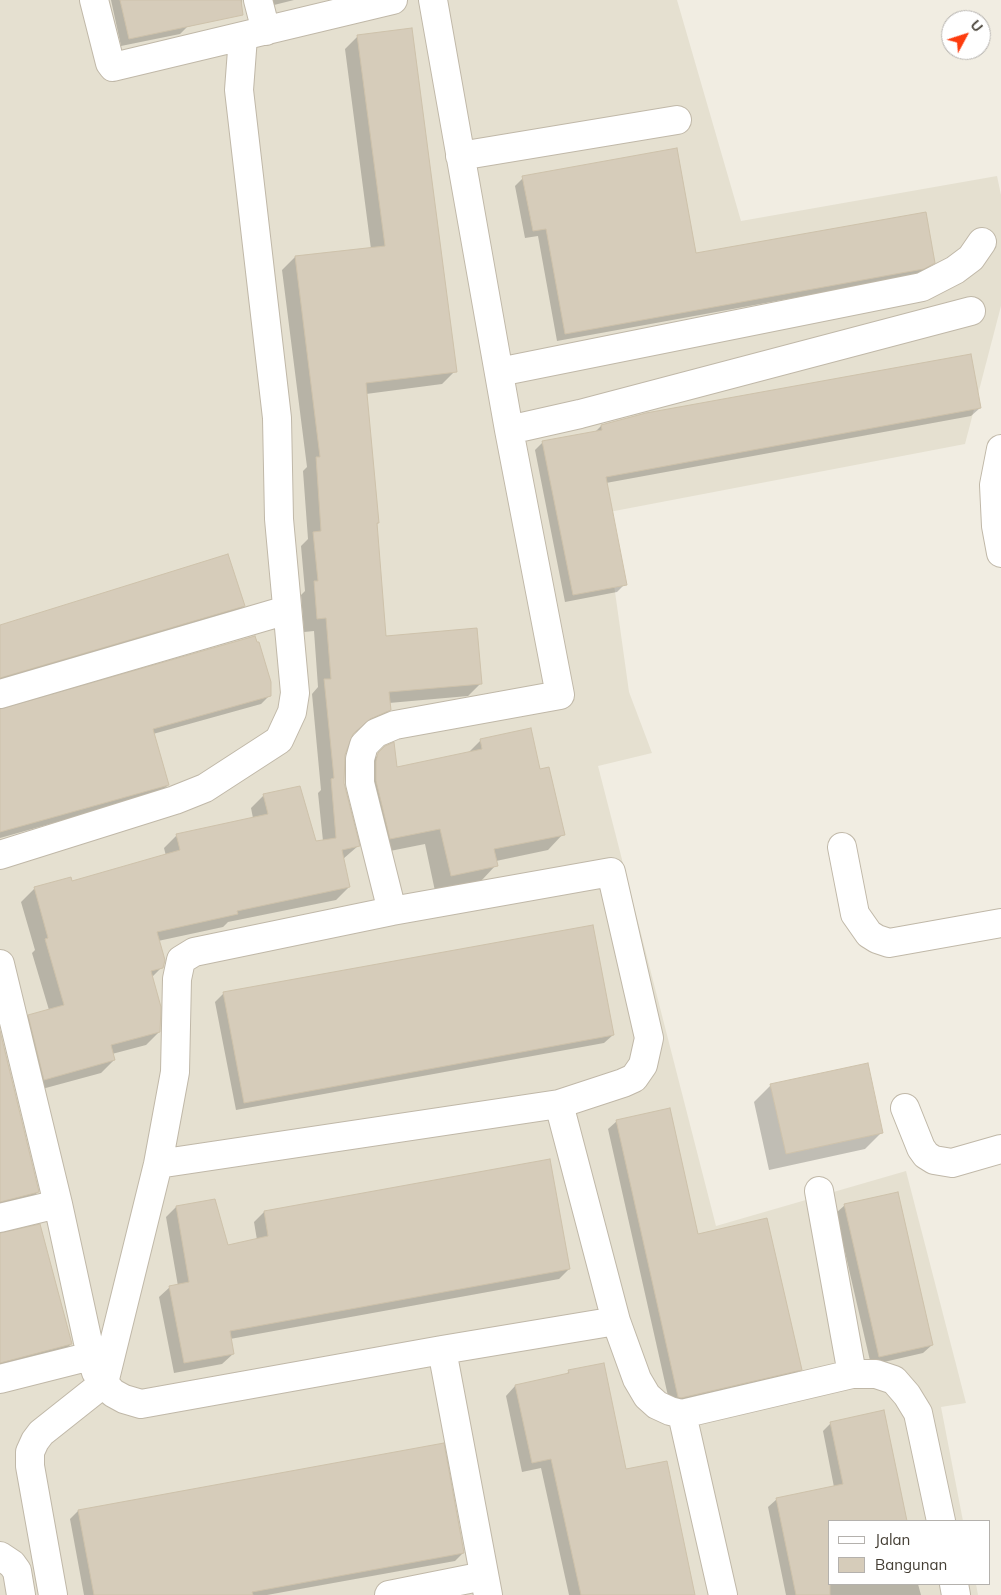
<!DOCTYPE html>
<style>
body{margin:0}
#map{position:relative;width:1001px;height:1595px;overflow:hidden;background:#f1ede2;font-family:Mulish,sans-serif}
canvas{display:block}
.legend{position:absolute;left:828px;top:1520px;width:162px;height:65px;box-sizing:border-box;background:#fff;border:1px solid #b4b1ad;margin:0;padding:6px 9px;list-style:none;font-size:15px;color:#433d33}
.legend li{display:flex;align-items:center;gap:10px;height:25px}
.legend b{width:25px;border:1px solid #b4b1ad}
.north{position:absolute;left:941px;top:10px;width:50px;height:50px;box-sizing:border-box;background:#fff;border:1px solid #b4b1ad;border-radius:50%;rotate:50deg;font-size:14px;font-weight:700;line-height:20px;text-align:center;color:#433d33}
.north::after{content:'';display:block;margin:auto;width:18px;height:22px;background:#fd3c0e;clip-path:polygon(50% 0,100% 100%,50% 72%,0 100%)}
</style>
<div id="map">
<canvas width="1001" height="1595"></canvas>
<ul class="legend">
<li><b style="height:6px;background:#fff"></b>Jalan</li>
<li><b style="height:14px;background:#d6ccba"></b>Bangunan</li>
</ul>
<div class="north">U</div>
</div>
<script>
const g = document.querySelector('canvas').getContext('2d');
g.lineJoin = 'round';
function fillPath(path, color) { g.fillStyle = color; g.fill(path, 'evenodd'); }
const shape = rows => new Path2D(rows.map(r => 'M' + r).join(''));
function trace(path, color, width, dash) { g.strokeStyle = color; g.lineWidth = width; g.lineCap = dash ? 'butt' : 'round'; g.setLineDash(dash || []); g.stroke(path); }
fillPath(shape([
 [0,0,677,0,741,221,997,176,1001,195,1001,306,965,444,604,513,629,692,652,753,598,766,716,1226,906,1171,966,1403,941,1407,963,1521,830,1521,830,1584,976,1584,978,1595,0,1595]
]), '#e5e0d0');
fillPath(shape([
 [111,0,242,0,242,7,234,15,187,27,180,34,121,46],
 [262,0,294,0,266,7],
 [358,36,455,371,442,384,366,394,378,523,376,525,385,638,481,683,468,696,389,703,390,710,376,723,351,734,344,755,344,787,358,846,343,859,349,887,336,900,228,922,223,927,158,941,162,967,151,978,159,1032,146,1045,112,1054,114,1060,101,1073,31,1092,16,1029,29,1016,49,1010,32,953,35,950,21,902,34,889,70,879,71,882,166,856,164,848,177,835,253,818,251,808,264,795,315,843,323,841,318,793,321,790,312,694,318,687,314,631,304,632,301,595,305,591,301,546,308,539,303,471,307,467,282,270,295,257,371,249,345,49],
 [523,178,695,255,934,262,925,271,914,276,557,341,538,236,525,238,515,186],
 [980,408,971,416,606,483,625,584,617,592,565,602,535,450,543,442,595,432,601,426],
 [244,606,236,614,0,683,0,626],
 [270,695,261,704,153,734,168,785,160,793,0,838,0,710],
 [481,740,539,770,563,834,548,850,496,861,496,865,481,881,435,891,425,844,375,854,363,770,386,747,396,768,468,753],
 [592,926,613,1035,604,1043,236,1110,215,1002,223,994],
 [0,1036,38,1192,29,1200,0,1208],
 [770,1086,882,1132,865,1149,769,1170,754,1102],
 [617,1121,697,1235,800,1369,792,1378,670,1405,608,1129],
 [845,1205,932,1345,923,1353,871,1365,836,1213],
 [176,1207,227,1247,257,1240,254,1222,264,1212,569,1269,559,1279,230,1339,233,1354,222,1364,174,1373,159,1297,170,1287,178,1286,166,1217],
 [0,1234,71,1344,63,1352,0,1369],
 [569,1371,625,1471,694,1595,569,1595,541,1468,522,1472,506,1396,515,1386,565,1376],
 [883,1412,906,1521,830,1521,830,1584,918,1584,921,1595,786,1595,768,1507,777,1499,834,1487,823,1431,831,1423],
 [78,1511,463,1553,455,1561,267,1595,84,1595,70,1519]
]), '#0003');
const building = shape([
 [120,0,241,0,243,15,129,39,120,0],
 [412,28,457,372,366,383,379,523,377,523,386,636,477,628,482,684,389,692,391,710,370,719,353,734,345,755,344,783,360,846,342,850,350,887,237,911,238,914,157,932,165,960,163,968,151,971,161,1007,160,1032,111,1045,115,1060,44,1080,28,1015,64,1005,45,939,48,938,34,887,71,877,72,881,180,850,176,834,268,814,263,794,300,786,316,841,336,838,331,779,334,778,324,679,331,679,326,618,317,619,314,581,318,581,313,532,321,531,316,457,320,457,295,256,385,246,357,35,412,28],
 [677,148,696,253,926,212,935,263,924,269,901,273,565,334,546,229,533,231,522,176,677,148],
 [971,354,981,408,606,477,627,585,573,595,542,441,602,430,601,425,646,413,971,354],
 [228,554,245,606,0,678,0,625,228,554],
 [255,636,257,642,259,642,271,682,271,696,153,729,169,785,0,832,0,709,255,636],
 [531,728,540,769,549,767,565,835,494,849,498,866,451,876,440,829,390,839,376,781,376,761,378,753,385,746,394,742,397,767,482,749,480,739,531,728],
 [593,925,614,1035,244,1103,223,992,593,925],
 [0,1031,39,1192,0,1202,0,1031],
 [868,1063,883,1133,786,1154,770,1084,868,1063],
 [670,1108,698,1234,767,1218,802,1370,681,1398,678,1397,616,1120,670,1108],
 [550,1159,570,1269,230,1331,234,1354,184,1363,169,1286,189,1282,176,1206,215,1199,228,1245,268,1236,264,1211,550,1159],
 [898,1192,933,1345,879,1357,844,1204,898,1192],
 [40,1224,72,1344,0,1363,0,1233,40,1224],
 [604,1363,626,1469,667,1461,695,1595,581,1595,551,1459,532,1463,515,1385,569,1373,568,1370,604,1363],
 [884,1410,907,1521,830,1521,830,1595,796,1595,776,1498,843,1484,830,1422,884,1410],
 [444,1443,464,1553,252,1592,253,1595,94,1595,78,1510,444,1443]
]);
fillPath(building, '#d6ccba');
trace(building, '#cec2ab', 1);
const street = shape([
 [94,0,110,63,113,67,393,0],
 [258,0,266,31],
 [460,156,677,120],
 [499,372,922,287,955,270,971,258,982,242],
 [509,430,580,414,971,311],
 [1001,449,994,485,996,526,1001,553],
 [0,694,287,610],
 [842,847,855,914,869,934,877,939,889,943,1001,923],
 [0,855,175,800,205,788,279,740,292,712,295,693,279,519,277,418,239,90,243,37],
 [392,911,360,783,360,759,364,745,376,733,395,725,560,695,509,430,433,0],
 [0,964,58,1204,91,1356,96,1372,104,1383,113,1393,124,1399,141,1404,442,1350,616,1321],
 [559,1104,616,1321,637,1379,647,1396,657,1405,670,1411,682,1414,852,1374,876,1374,894,1380,907,1395,918,1413,941,1521],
 [905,1108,921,1148,926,1155,934,1160,952,1163,1001,1149],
 [819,1191,852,1374],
 [0,1218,58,1204],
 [442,1350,488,1595],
 [0,1379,91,1356],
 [682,1414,723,1595],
 [0,1556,12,1564,17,1571,21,1595],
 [954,1584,956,1595],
 [53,1595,30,1466,30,1452,35,1441,41,1433,104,1383,158,1164,175,1072,177,979,181,960,194,952,392,911,611,872,649,1038,643,1065,634,1078,623,1083,559,1104,158,1164],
 [389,1595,484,1576]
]);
trace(street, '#c0b8a8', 30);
trace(street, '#fff', 28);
</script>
